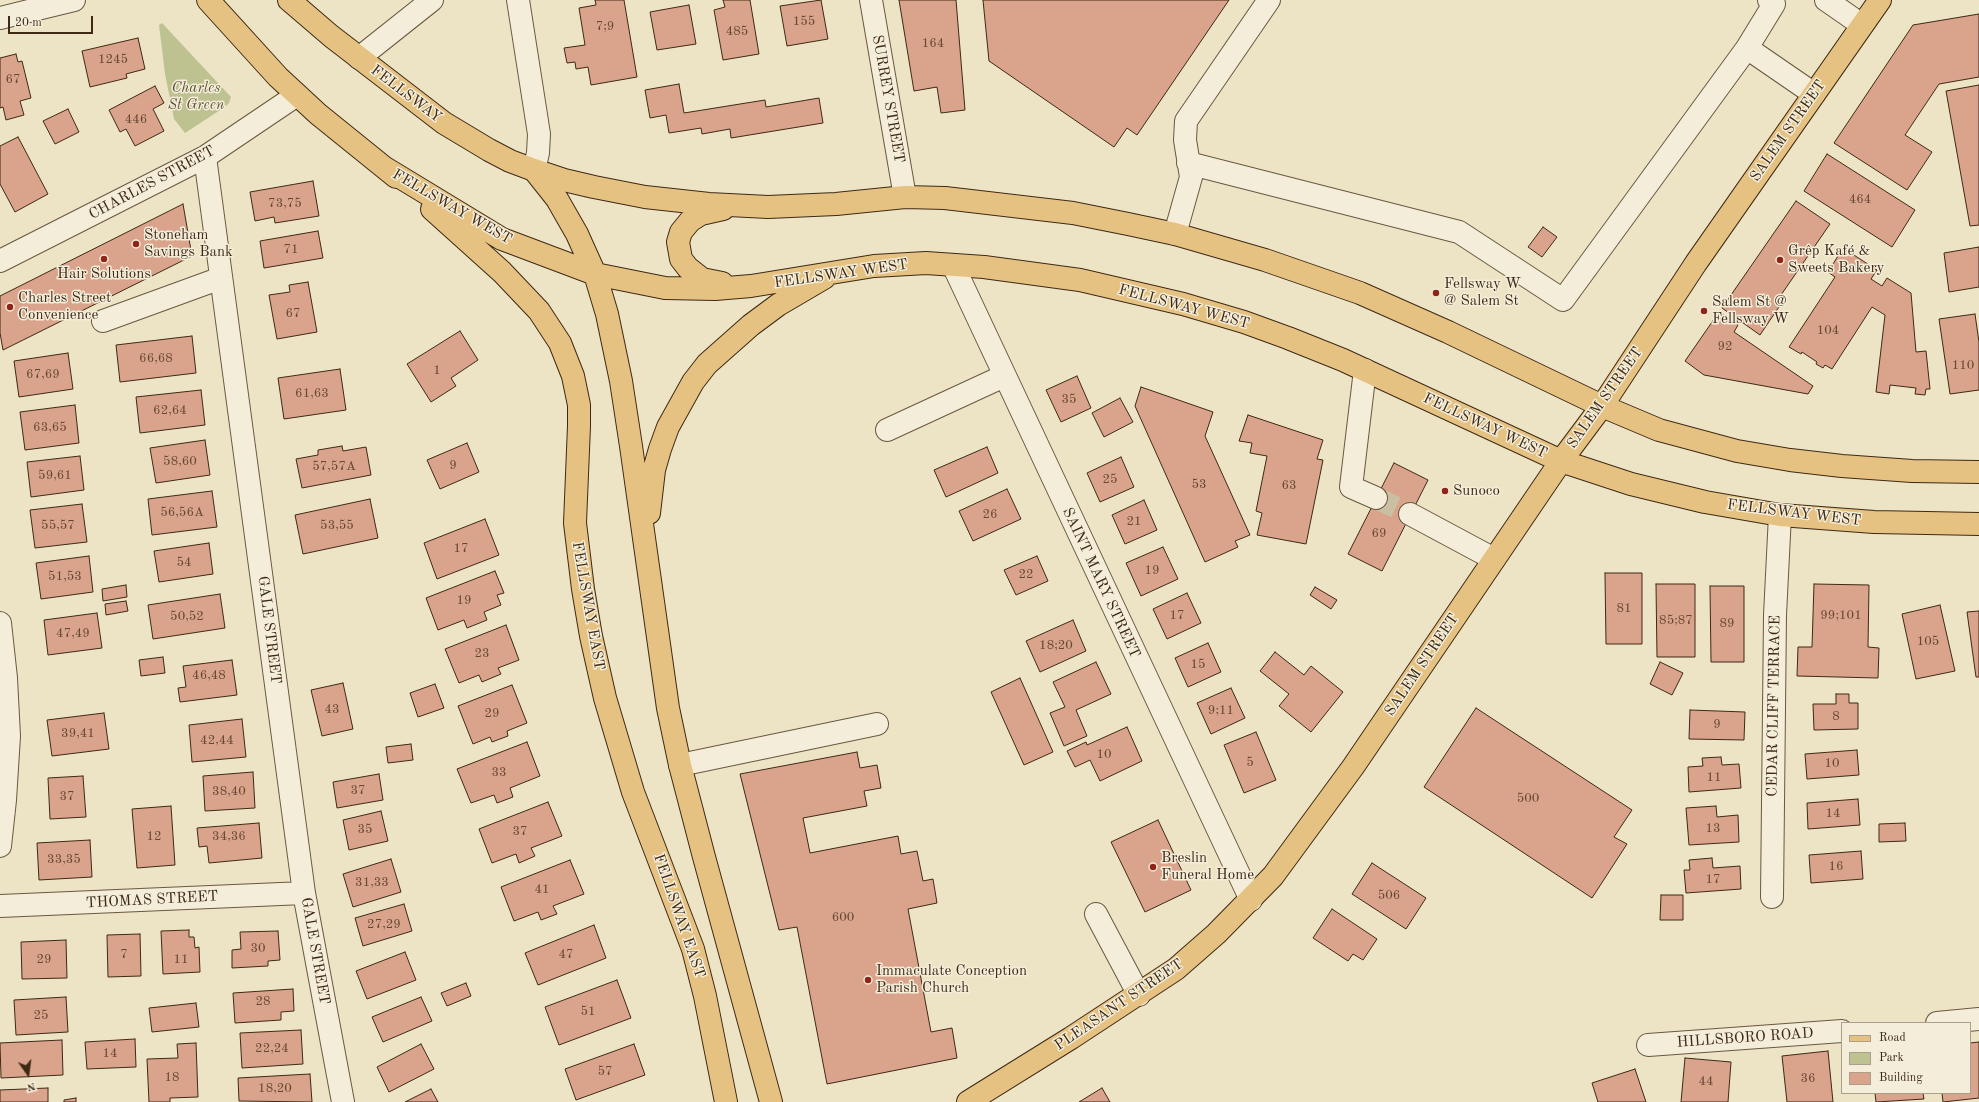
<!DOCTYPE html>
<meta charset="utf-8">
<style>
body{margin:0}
#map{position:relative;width:1979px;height:1102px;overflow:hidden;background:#ede4c5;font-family:"Old Standard TT",serif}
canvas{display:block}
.legend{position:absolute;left:1841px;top:1022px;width:130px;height:72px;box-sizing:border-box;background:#f3edd9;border:1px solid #ab9f8b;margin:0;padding:5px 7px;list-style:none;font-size:12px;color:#3e2915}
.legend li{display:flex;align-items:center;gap:8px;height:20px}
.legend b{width:20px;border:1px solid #ab9f8b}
.north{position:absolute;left:8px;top:1054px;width:40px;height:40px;-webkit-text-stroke:3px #f3edd9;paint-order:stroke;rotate:166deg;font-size:11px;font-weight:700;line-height:16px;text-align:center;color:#3e2915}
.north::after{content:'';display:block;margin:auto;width:14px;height:18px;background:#3e2915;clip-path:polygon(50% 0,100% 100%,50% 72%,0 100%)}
.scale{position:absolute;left:8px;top:16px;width:85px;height:18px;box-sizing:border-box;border:2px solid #3e2915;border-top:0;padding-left:5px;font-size:12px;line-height:14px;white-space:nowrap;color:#3e2915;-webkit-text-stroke:3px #f3edd9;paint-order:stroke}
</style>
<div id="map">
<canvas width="1979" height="1102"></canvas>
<ul class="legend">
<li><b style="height:5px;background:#e6c282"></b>Road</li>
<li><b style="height:11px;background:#bec291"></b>Park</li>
<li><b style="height:11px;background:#daa38b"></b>Building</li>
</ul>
<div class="north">N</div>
<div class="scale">20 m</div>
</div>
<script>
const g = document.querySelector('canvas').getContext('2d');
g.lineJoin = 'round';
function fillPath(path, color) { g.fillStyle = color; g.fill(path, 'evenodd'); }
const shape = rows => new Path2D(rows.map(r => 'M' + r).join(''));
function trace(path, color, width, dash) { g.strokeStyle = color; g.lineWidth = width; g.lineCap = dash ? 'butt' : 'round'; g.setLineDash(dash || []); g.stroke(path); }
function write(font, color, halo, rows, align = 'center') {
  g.font = font + ' "Old Standard TT",serif'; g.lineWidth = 3; g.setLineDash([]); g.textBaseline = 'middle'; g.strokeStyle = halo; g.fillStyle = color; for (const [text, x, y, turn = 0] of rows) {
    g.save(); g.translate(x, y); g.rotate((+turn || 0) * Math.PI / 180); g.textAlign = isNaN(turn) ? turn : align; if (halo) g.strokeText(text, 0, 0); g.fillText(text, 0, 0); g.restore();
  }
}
fillPath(shape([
 [162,23,231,97,229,103,225,107,185,133,174,119,165,74,159,25]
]), '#bec291');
const building = shape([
 [595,0,624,0,637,77,591,85,588,67,576,69,575,62,567,63,564,48,585,45,579,8,596,5,595,0],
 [723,0,750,0,759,54,723,60,714,10,725,7,723,0],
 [821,0,828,39,787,46,780,6,821,0],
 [899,0,956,0,965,110,941,113,937,87,914,91,899,0],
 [983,0,1229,0,1137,135,1127,128,1114,147,989,61,983,0],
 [689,5,696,44,657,50,650,12,689,5],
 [1979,14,1979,77,1939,84,1905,135,1932,152,1907,190,1834,143,1913,25,1979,14],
 [138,38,145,69,126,74,127,78,90,87,82,51,138,38],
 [16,54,18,62,22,61,31,98,20,101,24,115,6,120,3,107,0,108,0,58,16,54],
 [679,84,684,113,765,100,766,107,819,98,823,123,731,138,730,129,702,134,701,128,669,133,666,115,650,118,645,90,679,84],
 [1979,85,1979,225,1970,226,1946,91,1979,85],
 [155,86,164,103,153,109,164,131,135,146,126,129,120,132,109,110,155,86],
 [68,109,79,132,55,144,43,121,68,109],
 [18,137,48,194,15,212,0,184,0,146,18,137],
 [1827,154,1915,210,1892,247,1804,191,1827,154],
 [313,181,319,216,275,223,274,217,255,221,250,192,313,181],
 [1796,201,1830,224,1781,295,1785,298,1760,335,1722,308,1796,201],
 [183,204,192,256,3,350,0,333,0,296,183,204],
 [1543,227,1557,237,1542,257,1528,247,1543,227],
 [318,231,323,258,264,268,260,241,318,231],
 [1979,247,1979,287,1949,292,1944,253,1979,247],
 [1843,248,1877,270,1871,279,1882,286,1887,278,1911,293,1916,352,1926,351,1930,389,1926,389,1925,395,1915,394,1916,388,1890,385,1889,394,1876,392,1885,315,1872,307,1832,369,1825,365,1823,368,1816,364,1817,362,1802,352,1801,354,1789,347,1835,277,1828,272,1843,248],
 [308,282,317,332,277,339,269,295,290,292,289,285,308,282],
 [1719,312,1738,325,1734,332,1813,386,1808,394,1704,375,1685,361,1719,312],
 [1975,314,1979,342,1979,390,1950,394,1939,319,1975,314],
 [460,331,478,360,451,378,456,386,431,402,407,364,460,331],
 [192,336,196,373,120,382,116,345,192,336],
 [68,353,73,389,19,397,14,361,68,353],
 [340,369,346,410,284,419,278,378,340,369],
 [1077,376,1091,408,1061,422,1046,390,1077,376],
 [1141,387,1213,412,1205,436,1250,535,1235,541,1238,547,1205,562,1135,406,1141,387],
 [201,390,205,425,140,433,136,397,201,390],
 [1120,398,1133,422,1104,437,1092,413,1120,398],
 [75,405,79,443,25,450,20,412,75,405],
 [1248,415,1323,440,1317,459,1323,460,1306,544,1257,535,1262,513,1256,511,1267,456,1250,453,1252,443,1239,441,1248,415],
 [205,440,210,475,156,483,150,448,205,440],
 [467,443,479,472,440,489,427,460,467,443],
 [342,446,343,451,366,447,371,475,302,488,296,459,318,455,318,450,342,446],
 [987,447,998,473,946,497,934,470,987,447],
 [80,456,84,490,31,497,27,462,80,456],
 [1121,457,1134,487,1100,502,1087,473,1121,457],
 [1394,463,1428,480,1382,571,1348,554,1394,463],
 [1007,489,1021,519,973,541,959,511,1007,489],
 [212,491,217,527,152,535,148,499,212,491],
 [370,499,378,538,303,554,295,515,370,499],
 [1144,500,1157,530,1125,544,1112,515,1144,500],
 [82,504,87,542,35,548,30,510,82,504],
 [485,519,499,555,437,579,424,543,485,519],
 [209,543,213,574,159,582,154,551,209,543],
 [1163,547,1178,579,1141,596,1126,563,1163,547],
 [89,556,93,592,41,599,36,563,89,556],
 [1037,556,1048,581,1016,595,1004,570,1037,556],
 [495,571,504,593,497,595,501,605,484,612,487,620,467,628,464,620,438,630,426,598,495,571],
 [1605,573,1642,573,1642,644,1606,644,1605,573],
 [1656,584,1695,584,1695,657,1657,657,1656,584],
 [1814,584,1869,585,1868,647,1879,648,1878,678,1797,676,1798,647,1812,647,1814,584],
 [126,585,127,597,103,601,102,589,126,585],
 [1710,586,1744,586,1744,662,1711,662,1710,586],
 [1315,587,1337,600,1331,609,1310,595,1315,587],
 [1187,593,1201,623,1167,639,1153,609,1187,593],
 [220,594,225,628,153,639,148,605,220,594],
 [126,601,128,611,106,615,105,604,126,601],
 [1940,605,1955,671,1916,679,1902,614,1940,605],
 [1979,611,1979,677,1976,677,1967,612,1979,611],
 [97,613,102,648,48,655,44,620,97,613],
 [1073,620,1086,651,1040,672,1026,641,1073,620],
 [506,625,519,660,498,668,501,674,482,682,479,675,459,683,445,649,506,625],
 [1208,643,1221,672,1188,687,1175,658,1208,643],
 [1275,652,1304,675,1311,666,1343,692,1311,732,1279,706,1289,694,1260,671,1275,652],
 [163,657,165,673,141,676,139,660,163,657],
 [232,660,237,695,180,702,178,688,186,687,183,666,232,660],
 [1096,662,1111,694,1076,710,1087,736,1064,746,1050,713,1065,707,1053,682,1096,662],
 [1660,662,1683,673,1672,695,1650,684,1660,662],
 [1020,678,1053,752,1024,765,991,692,1020,678],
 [343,683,353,729,322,736,311,690,343,683],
 [435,684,444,708,418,717,410,693,435,684],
 [512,685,527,723,507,731,508,736,492,742,490,737,473,744,458,706,512,685],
 [1231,688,1245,718,1211,734,1197,703,1231,688],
 [1836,694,1849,694,1849,703,1858,703,1858,729,1814,730,1813,704,1836,704,1836,694],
 [1476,708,1632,810,1614,837,1627,844,1592,898,1424,787,1476,708],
 [1690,710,1745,712,1744,740,1689,739,1690,710],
 [104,713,109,749,52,756,47,720,104,713],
 [242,719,246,757,192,762,189,725,242,719],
 [1127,727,1142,761,1100,781,1090,760,1075,767,1067,751,1086,742,1087,745,1127,727],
 [1256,732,1276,780,1244,793,1224,745,1256,732],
 [527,742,540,776,510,788,513,797,497,803,494,795,471,803,457,769,527,742],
 [411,744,413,760,388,763,386,747,411,744],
 [1857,750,1859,775,1807,779,1805,754,1857,750],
 [857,752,860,768,877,765,881,788,864,791,867,806,803,818,810,853,898,836,901,854,917,851,923,881,933,879,937,903,908,909,931,1032,952,1028,957,1058,827,1084,797,927,779,930,740,774,857,752],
 [1721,757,1722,765,1739,764,1741,788,1689,792,1688,767,1703,766,1702,758,1721,757],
 [253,772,255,808,205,811,203,776,253,772],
 [379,774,383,800,337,808,333,782,379,774],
 [83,776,86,817,50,819,48,778,83,776],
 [1858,799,1860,825,1808,829,1807,803,1858,799],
 [548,802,562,836,531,848,535,856,519,863,516,854,492,863,479,829,548,802],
 [171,806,175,865,137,868,132,809,171,806],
 [1716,806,1717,817,1738,815,1739,842,1689,845,1686,808,1716,806],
 [381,811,388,841,349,850,343,820,381,811],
 [1158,820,1191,890,1145,912,1111,842,1158,820],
 [259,823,262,858,209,863,207,846,199,847,197,828,259,823],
 [1905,823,1906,841,1879,842,1879,824,1905,823],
 [90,840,92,877,39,880,37,843,90,840],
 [1861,851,1863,879,1811,883,1809,855,1861,851],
 [1712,858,1713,868,1740,866,1741,889,1686,893,1684,870,1690,870,1689,860,1712,858],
 [391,859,401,892,353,907,343,874,391,859],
 [570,860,584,894,553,906,557,914,541,920,538,912,514,921,501,887,570,860],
 [1372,863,1426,898,1406,929,1352,894,1372,863],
 [1661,895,1683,895,1683,920,1660,920,1661,895],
 [404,904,412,931,363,946,355,918,404,904],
 [1332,909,1377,939,1363,960,1353,954,1348,961,1313,938,1332,909],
 [594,925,606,958,538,985,525,953,594,925],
 [189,930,189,937,194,937,195,948,199,947,200,972,163,974,161,931,189,930],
 [278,931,280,960,268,961,268,966,232,968,232,950,241,949,240,932,278,931],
 [140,934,141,976,108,977,107,935,140,934],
 [66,940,67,978,22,979,21,942,66,940],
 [405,952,416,980,367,999,356,971,405,952],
 [617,980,631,1018,559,1045,545,1007,617,980],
 [466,983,471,996,447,1006,441,993,466,983],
 [293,989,294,1011,281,1012,281,1020,235,1023,233,993,293,989],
 [66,997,68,1032,16,1035,14,1000,66,997],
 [421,997,432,1021,383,1042,372,1017,421,997],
 [196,1003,199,1027,152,1032,149,1008,196,1003],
 [301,1030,303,1064,242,1068,240,1033,301,1030],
 [135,1039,136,1067,87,1069,85,1042,135,1039],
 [62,1040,63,1075,1,1078,0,1043,62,1040],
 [1979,1042,1979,1098,1943,1102,1942,1093,1970,1093,1970,1043,1979,1042],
 [196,1043,198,1097,170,1098,170,1102,149,1102,147,1059,178,1058,177,1044,196,1043],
 [421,1044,434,1069,389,1092,377,1067,421,1044],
 [634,1044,645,1075,576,1100,565,1069,634,1044],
 [1828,1051,1833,1102,1787,1102,1782,1056,1828,1051],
 [1685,1058,1731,1062,1728,1102,1681,1102,1685,1058],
 [1635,1069,1646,1102,1598,1102,1592,1083,1635,1069],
 [310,1074,312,1102,239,1101,238,1078,310,1074],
 [48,1088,48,1102,0,1102,0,1090,48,1088],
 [1102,1088,1110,1102,1079,1102,1102,1088],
 [431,1089,438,1102,405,1102,431,1089],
 [1875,1093,1923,1093,1924,1099,1876,1102,1875,1093],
 [76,1098,76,1102,64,1102,64,1100,76,1098]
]);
fillPath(building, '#daa38b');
trace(building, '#3e2915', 1);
trace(shape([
 [1376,498,1410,514]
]), '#cabfa2', 22, [22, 11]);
const minor = shape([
 [518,0,539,134,538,153,534,170],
 [871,0,905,197],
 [1769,0,1774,4,1747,48,1814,94],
 [1826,0,1862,25],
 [0,18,74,0],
 [359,58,432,0],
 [205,157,304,893,343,1102],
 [1188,163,1459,232,1563,300,1747,48],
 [1175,234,1191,177,1185,140,1186,121,1269,0],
 [0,261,205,157,297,95],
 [953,265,1251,900],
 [103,321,221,278],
 [1365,370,1351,487,1376,498],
 [887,430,1004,376],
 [1410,514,1494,559],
 [0,623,6,678,9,736,5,800,0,846],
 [680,765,877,724],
 [1772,897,1775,615,1780,515],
 [0,906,304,893],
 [1096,914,1139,995],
 [1937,1023,1979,1019],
 [1648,1045,1842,1031]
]);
const major = shape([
 [208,0,278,77,318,114,396,177],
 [289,0,331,36,444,123,489,150,510,161,534,170,564,180,594,187,645,197,709,204,768,207,836,204,905,197,945,198,1073,213,1128,224,1175,234,1265,260,1360,293,1448,332,1602,406,1659,430,1737,451,1790,460,1842,466,1912,471,1979,472],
 [385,168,502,239,595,274,665,288,715,289,751,286,874,266,926,263,984,267,1080,280,1183,304,1244,322,1288,338,1343,360,1561,461,1631,484,1705,502,1780,515,1874,522,1979,524],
 [534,170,557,199,577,234,595,274,607,314,621,381,631,446,668,708,680,765,704,857,771,1102],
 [432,209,502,272,539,311,560,343,573,376,579,405,579,426,575,523,583,589,591,636,605,698,633,792,693,949,705,996,726,1102],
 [722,283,702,279,688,268,681,259,678,242,681,232,690,221,701,214,723,209],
 [649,513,654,470,660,449,668,427,693,382,707,364,751,325,778,305,824,278],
 [968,1102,1071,1038,1176,969,1216,934,1273,876,1353,767,1561,461,1602,406,1696,263,1880,0]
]);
trace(minor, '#6a5841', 24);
trace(major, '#3e2915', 24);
trace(minor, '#f3edd9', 22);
trace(major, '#e6c282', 22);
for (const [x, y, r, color] of [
 [136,244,4,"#8f2418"],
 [104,259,4,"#8f2418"],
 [1780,260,4,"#8f2418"],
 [1436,293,4,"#8f2418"],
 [10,307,4,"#8f2418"],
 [1704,311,4,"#8f2418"],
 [1445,491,4,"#8f2418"],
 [1153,867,4,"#8f2418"],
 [868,980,4,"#8f2418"]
]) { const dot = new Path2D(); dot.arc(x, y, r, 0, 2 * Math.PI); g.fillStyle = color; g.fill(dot); trace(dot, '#f3edd9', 1.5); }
write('13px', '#654832', null, [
 ["155",804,22],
 ["7;9",605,27],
 ["485",737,32],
 ["164",933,44],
 ["1245",113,60],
 ["67",13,80],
 ["446",136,120],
 ["464",1860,200],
 ["73,75",285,204],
 ["71",291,250],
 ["67",293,314],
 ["104",1828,331],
 ["92",1725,347],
 ["66,68",156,359],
 ["110",1963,366],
 ["1",437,371],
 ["67,69",43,375],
 ["61,63",312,394],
 ["35",1069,400],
 ["62,64",170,411],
 ["63,65",50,428],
 ["58,60",180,462],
 ["9",453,466],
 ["57,57A",334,467],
 ["59,61",55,476],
 ["25",1110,480],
 ["53",1199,485],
 ["63",1289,486],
 ["56,56A",182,513],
 ["26",990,515],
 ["21",1134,522],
 ["55,57",58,526],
 ["53,55",337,526],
 ["69",1379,534],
 ["17",461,549],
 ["54",184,563],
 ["19",1152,571],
 ["22",1026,575],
 ["51,53",65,577],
 ["19",464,601],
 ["81",1624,609],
 ["17",1177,616],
 ["99;101",1841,616],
 ["50,52",187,617],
 ["85;87",1676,621],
 ["89",1727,624],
 ["47,49",73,634],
 ["105",1928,642],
 ["18;20",1056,646],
 ["23",482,654],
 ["15",1198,665],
 ["46,48",209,676],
 ["43",332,710],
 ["9;11",1221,711],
 ["29",492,714],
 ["8",1836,717],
 ["9",1717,725],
 ["39,41",78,734],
 ["42,44",217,741],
 ["10",1104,755],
 ["5",1250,763],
 ["10",1832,764],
 ["33",499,773],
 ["11",1714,778],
 ["37",358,791],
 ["38,40",229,792],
 ["37",67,797],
 ["500",1528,799],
 ["14",1833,814],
 ["13",1713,829],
 ["35",365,830],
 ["37",520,832],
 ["12",154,837],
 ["34,36",229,837],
 ["33,35",64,860],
 ["16",1836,867],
 ["17",1713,880],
 ["31,33",372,883],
 ["41",542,890],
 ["506",1389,896],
 ["600",843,918],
 ["27,29",384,925],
 ["30",258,949],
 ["7",124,955],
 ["47",566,955],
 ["29",44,960],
 ["11",181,960],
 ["28",263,1002],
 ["51",588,1012],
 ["25",41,1016],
 ["22,24",272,1049],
 ["14",110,1054],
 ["57",605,1072],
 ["18",172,1078],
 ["36",1808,1079],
 ["44",1706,1082],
 ["18,20",275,1089]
]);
write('italic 15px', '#5e4f34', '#f3edd9', [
 ["Charles",196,88],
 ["St Green",196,105]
]);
write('15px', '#3e2915', '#f3edd9', [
 ["FELLSWAY",406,94,37],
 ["SURREY STREET",888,99,80],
 ["SALEM STREET",1788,131,-55],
 ["CHARLES STREET",152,183,-28],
 ["FELLSWAY WEST",452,207,30],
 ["FELLSWAY WEST",841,274,-8],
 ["FELLSWAY WEST",1184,307,15],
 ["SALEM STREET",1605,398,-55],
 ["FELLSWAY WEST",1485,426,25],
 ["FELLSWAY WEST",1794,513,7],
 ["SAINT MARY STREET",1101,583,65],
 ["FELLSWAY EAST",588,606,80],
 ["GALE STREET",269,630,83],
 ["SALEM STREET",1422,665,-56],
 ["CEDAR CLIFF TERRACE",1774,706,-89],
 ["THOMAS STREET",152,900,-3],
 ["FELLSWAY EAST",679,916,71],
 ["GALE STREET",315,951,80],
 ["PLEASANT STREET",1119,1005,-34],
 ["HILLSBORO ROAD",1745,1038,-4]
]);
write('15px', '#3e2915', '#f3edd9', [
 ["Stoneham",144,235],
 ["Savings Bank",144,252],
 ["Grêp Kafé &",1788,251],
 ["Sweets Bakery",1788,268],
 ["Hair Solutions",104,274,"center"],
 ["Fellsway W",1444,284],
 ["@ Salem St",1444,301],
 ["Charles Street",18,298],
 ["Convenience",18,315],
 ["Salem St @",1712,302],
 ["Fellsway W",1712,319],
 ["Sunoco",1453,491],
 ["Breslin",1161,858],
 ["Funeral Home",1161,875],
 ["Immaculate Conception",876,971],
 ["Parish Church",876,988]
], 'left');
</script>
